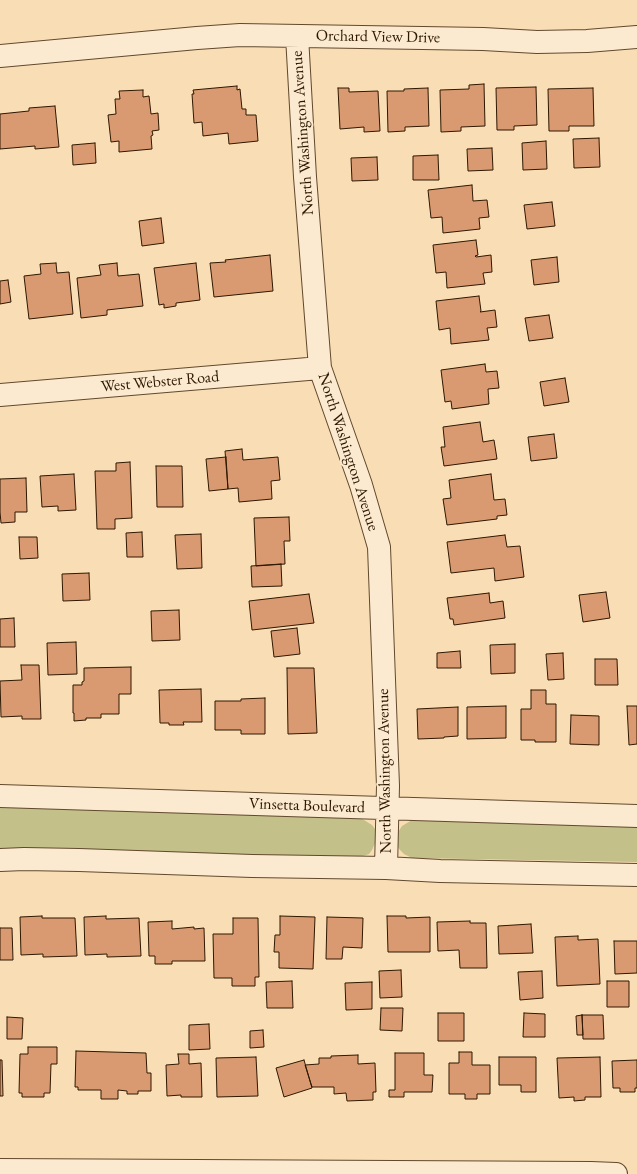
<!DOCTYPE html>
<style>
body{margin:0}
canvas{display:block;background:#f9deb5}
</style>
<canvas width="637" height="1174"></canvas>
<script>
const g = document.querySelector('canvas').getContext('2d');
g.lineJoin = 'round';
function fillPath(path, color) { g.fillStyle = color; g.fill(path, 'evenodd'); }
const shape = rows => new Path2D(rows.map(r => 'M' + r).join(''));
function trace(path, color, width, dash) { g.strokeStyle = color; g.lineWidth = width; g.lineCap = dash ? 'butt' : 'round'; g.setLineDash(dash || []); g.stroke(path); }
function write(font, color, halo, rows, align = 'center') {
  g.font = font + ' "EB Garamond",serif'; g.lineWidth = 4; g.setLineDash([]); g.textBaseline = 'middle'; g.strokeStyle = halo; g.fillStyle = color; for (const [text, x, y, turn = 0] of rows) {
    g.save(); g.translate(x, y); g.rotate((+turn || 0) * Math.PI / 180); g.textAlign = isNaN(turn) ? turn : align; if (halo) g.strokeText(text, 0, 0); g.fillText(text, 0, 0); g.restore();
  }
}
fillPath(shape([
 [4,807,359,818,364,820,372,825,375,829,376,841,372,850,369,854,363,856,356,857,1,848,0,848,0,808],
 [412,820,637,826,637,862,412,858,404,854,400,850,398,847,397,837,398,832,402,826]
]), '#c3c08a');
const building = shape([
 [484,84,485,126,461,127,461,131,441,132,440,90,469,89,469,85,484,84],
 [237,86,237,90,240,89,242,109,246,109,246,115,256,115,258,141,229,144,228,133,203,136,202,122,194,123,192,94,194,94,193,90,237,86],
 [536,87,537,125,514,126,514,130,497,130,496,88,536,87],
 [338,88,349,88,349,92,378,91,380,131,364,132,364,127,340,129,338,88],
 [428,88,429,126,405,127,405,131,388,132,387,91,404,91,404,89,428,88],
 [593,88,594,126,569,126,569,131,549,131,548,89,593,88],
 [143,90,143,97,149,96,151,114,158,113,159,130,152,131,153,135,151,136,152,149,119,152,119,141,111,142,108,115,116,114,115,99,120,99,119,91,143,90],
 [55,106,59,147,35,149,35,146,0,149,0,114,29,111,29,108,55,106],
 [599,138,600,167,574,168,573,139,599,138],
 [546,141,547,169,523,170,522,143,546,141],
 [95,143,96,163,73,165,72,145,95,143],
 [492,148,493,170,468,171,467,149,492,148],
 [438,155,439,180,413,180,413,156,438,155],
 [377,157,378,180,352,181,351,158,377,157],
 [472,185,473,201,487,200,489,217,479,218,480,229,443,233,442,217,431,218,428,190,472,185],
 [552,202,555,226,527,229,524,205,552,202],
 [161,218,164,243,142,246,139,221,161,218],
 [476,240,478,255,475,256,476,257,491,255,492,272,483,273,485,284,447,288,446,272,436,273,433,245,476,240],
 [270,255,273,291,214,297,210,263,226,262,225,260,270,255],
 [557,257,559,282,534,285,531,260,557,257],
 [56,263,57,273,69,272,73,314,29,319,24,276,41,274,40,264,56,263],
 [117,263,118,276,139,274,143,306,107,310,107,315,81,318,77,278,101,275,99,265,117,263],
 [196,263,200,300,176,303,176,306,164,308,164,304,159,305,154,268,196,263],
 [8,280,11,302,0,304,0,281,8,280],
 [479,296,481,311,480,312,495,310,497,327,487,328,489,340,451,344,450,328,439,330,436,301,479,296],
 [549,315,553,338,529,341,525,318,549,315],
 [485,364,486,372,497,371,499,388,488,389,489,404,452,409,451,401,445,402,441,370,485,364],
 [565,378,569,402,544,406,540,382,565,378],
 [480,422,483,442,494,440,497,459,444,466,441,447,445,447,443,427,480,422],
 [554,434,557,458,531,461,528,437,554,434],
 [242,449,243,460,278,457,280,480,271,481,272,499,239,502,238,488,228,489,225,451,242,449],
 [226,457,228,489,209,491,206,459,226,457],
 [130,462,132,518,115,519,115,529,97,529,95,471,116,471,116,463,130,462],
 [156,466,182,466,183,507,157,507,156,466],
 [74,474,76,510,58,511,58,506,42,507,40,476,74,474],
 [491,474,494,500,505,499,507,515,497,516,497,519,447,525,443,499,451,498,449,480,491,474],
 [26,478,27,512,15,512,15,522,1,523,0,512,0,479,26,478],
 [289,517,290,541,284,541,285,564,256,566,254,518,289,517],
 [142,532,143,557,127,557,126,533,142,532],
 [201,534,202,568,177,569,175,535,201,534],
 [505,535,507,547,520,546,524,577,495,581,494,568,451,573,447,542,505,535],
 [19,537,37,537,38,558,20,559,19,537],
 [281,564,282,586,252,587,251,566,281,564],
 [89,573,90,600,63,601,62,574,89,573],
 [606,592,610,618,583,622,579,595,606,592],
 [489,593,490,603,503,601,505,618,454,625,453,619,450,619,447,598,489,593],
 [309,594,314,623,252,630,249,601,309,594],
 [179,610,180,640,152,641,151,611,179,610],
 [14,618,15,647,0,647,0,619,14,618],
 [297,628,300,654,274,657,271,631,297,628],
 [76,642,77,674,48,675,47,643,76,642],
 [515,644,515,673,491,674,490,645,515,644],
 [460,651,461,668,437,668,437,653,460,651],
 [563,653,564,679,548,680,546,654,563,653],
 [595,659,617,659,618,685,595,685,595,659],
 [21,665,39,665,41,719,22,719,22,716,1,717,0,681,22,680,21,665],
 [131,667,131,694,119,694,119,714,101,714,101,718,86,718,86,720,74,721,74,713,73,713,73,685,82,685,82,682,84,681,84,668,131,667],
 [287,668,314,668,317,733,288,734,287,668],
 [201,689,202,722,183,722,184,725,169,725,169,723,160,723,159,690,201,689],
 [531,690,546,690,546,704,556,704,556,742,535,742,535,740,521,740,521,709,531,709,531,690],
 [265,698,265,734,241,734,241,730,215,730,215,701,241,701,241,699,265,698],
 [506,706,506,738,467,739,467,707,506,706],
 [627,706,637,706,637,744,629,745,627,706],
 [458,707,458,736,444,737,444,738,418,739,417,709,458,707],
 [571,715,599,716,599,745,570,744,571,715],
 [42,916,42,918,75,918,77,956,43,957,43,954,21,955,20,917,42,916],
 [106,916,106,919,139,918,141,956,107,957,107,954,85,955,84,917,106,916],
 [280,916,315,917,313,969,279,968,279,952,274,952,275,935,280,935,280,916],
 [387,916,406,916,406,918,430,917,430,952,388,952,387,916],
 [327,917,363,918,362,948,343,947,342,959,326,959,327,917],
 [233,918,258,918,259,977,255,977,255,986,232,986,232,978,214,978,213,934,233,934,233,918],
 [172,921,172,929,194,927,194,929,204,928,205,961,172,961,172,964,155,964,155,956,149,956,148,922,172,921],
 [470,921,470,923,486,923,487,968,460,968,459,950,438,951,437,922,470,921],
 [531,924,533,953,499,954,498,926,531,924],
 [0,928,12,928,13,960,0,960,0,928],
 [578,936,578,940,598,939,600,984,557,986,555,937,578,936],
 [614,941,637,941,637,973,615,974,614,941],
 [401,970,402,997,380,998,379,971,401,970],
 [542,971,543,998,520,1000,518,972,542,971],
 [292,981,293,1008,267,1008,266,982,292,981],
 [607,981,629,981,629,1007,607,1007,607,981],
 [372,982,372,1009,346,1010,345,983,372,982],
 [381,1008,403,1008,402,1031,380,1030,381,1008],
 [438,1013,464,1013,464,1041,438,1041,438,1013],
 [524,1013,545,1014,545,1037,523,1037,524,1013],
 [582,1015,583,1035,577,1035,576,1016,582,1015],
 [582,1015,603,1015,604,1039,583,1039,582,1015],
 [7,1017,23,1018,22,1039,7,1039,7,1017],
 [209,1024,210,1049,189,1050,189,1025,209,1024],
 [263,1030,264,1047,250,1048,250,1031,263,1030],
 [28,1047,57,1047,57,1064,51,1064,50,1093,44,1093,44,1097,22,1097,22,1093,19,1093,20,1054,28,1054,28,1047],
 [76,1051,146,1053,147,1073,151,1073,151,1091,138,1091,138,1094,127,1094,127,1091,118,1090,118,1099,101,1099,101,1090,78,1090,78,1087,75,1087,76,1051],
 [459,1052,472,1052,472,1065,490,1065,490,1094,477,1094,477,1099,465,1099,465,1094,449,1094,449,1063,459,1063,459,1052],
 [395,1053,424,1053,424,1075,433,1075,432,1092,404,1092,404,1097,389,1097,389,1090,395,1090,395,1053],
 [178,1054,189,1054,189,1064,201,1063,202,1097,181,1097,181,1095,167,1096,166,1065,179,1064,178,1054],
 [358,1055,358,1064,375,1063,376,1092,373,1092,373,1100,347,1101,346,1093,334,1094,334,1087,312,1087,305,1065,319,1064,319,1058,331,1058,331,1056,358,1055],
 [256,1057,258,1096,217,1097,216,1058,256,1057],
 [499,1057,536,1057,536,1092,521,1092,521,1085,499,1085,499,1057],
 [600,1057,601,1097,585,1097,585,1100,574,1101,574,1097,559,1098,557,1058,600,1057],
 [0,1060,2,1060,3,1096,0,1096,0,1060],
 [304,1060,312,1088,284,1097,276,1068,304,1060],
 [637,1060,637,1088,635,1088,635,1092,620,1092,620,1088,613,1088,612,1061,637,1060]
]);
fillPath(building, '#d99a71');
trace(building, '#2e1700', 1);
const minor = shape([
 [297,36,305,177,320,368,361,485,379,547,388,786,386,868],
 [0,56,197,38,240,35,483,39,537,42,587,41,637,37],
 [0,395,320,368],
 [0,796,637,816],
 [0,860,24,859,79,860,252,866,386,868,440,871,637,875],
 [0,1170,591,1173,616,1174]
]);
trace(minor, '#61492d', 24);
trace(minor, '#fbeacf', 22);
write('16px', '#2e1700', '#fbeacf', [
 ["Orchard View Drive",378,37,1],
 ["North Washington Avenue",303,133,-94],
 ["West Webster Road",160,382,-5],
 ["North Washington Avenue",348,452,72],
 ["North Washington Avenue",385,771,-91],
 ["Vinsetta Boulevard",307,806,2]
]);
</script>
